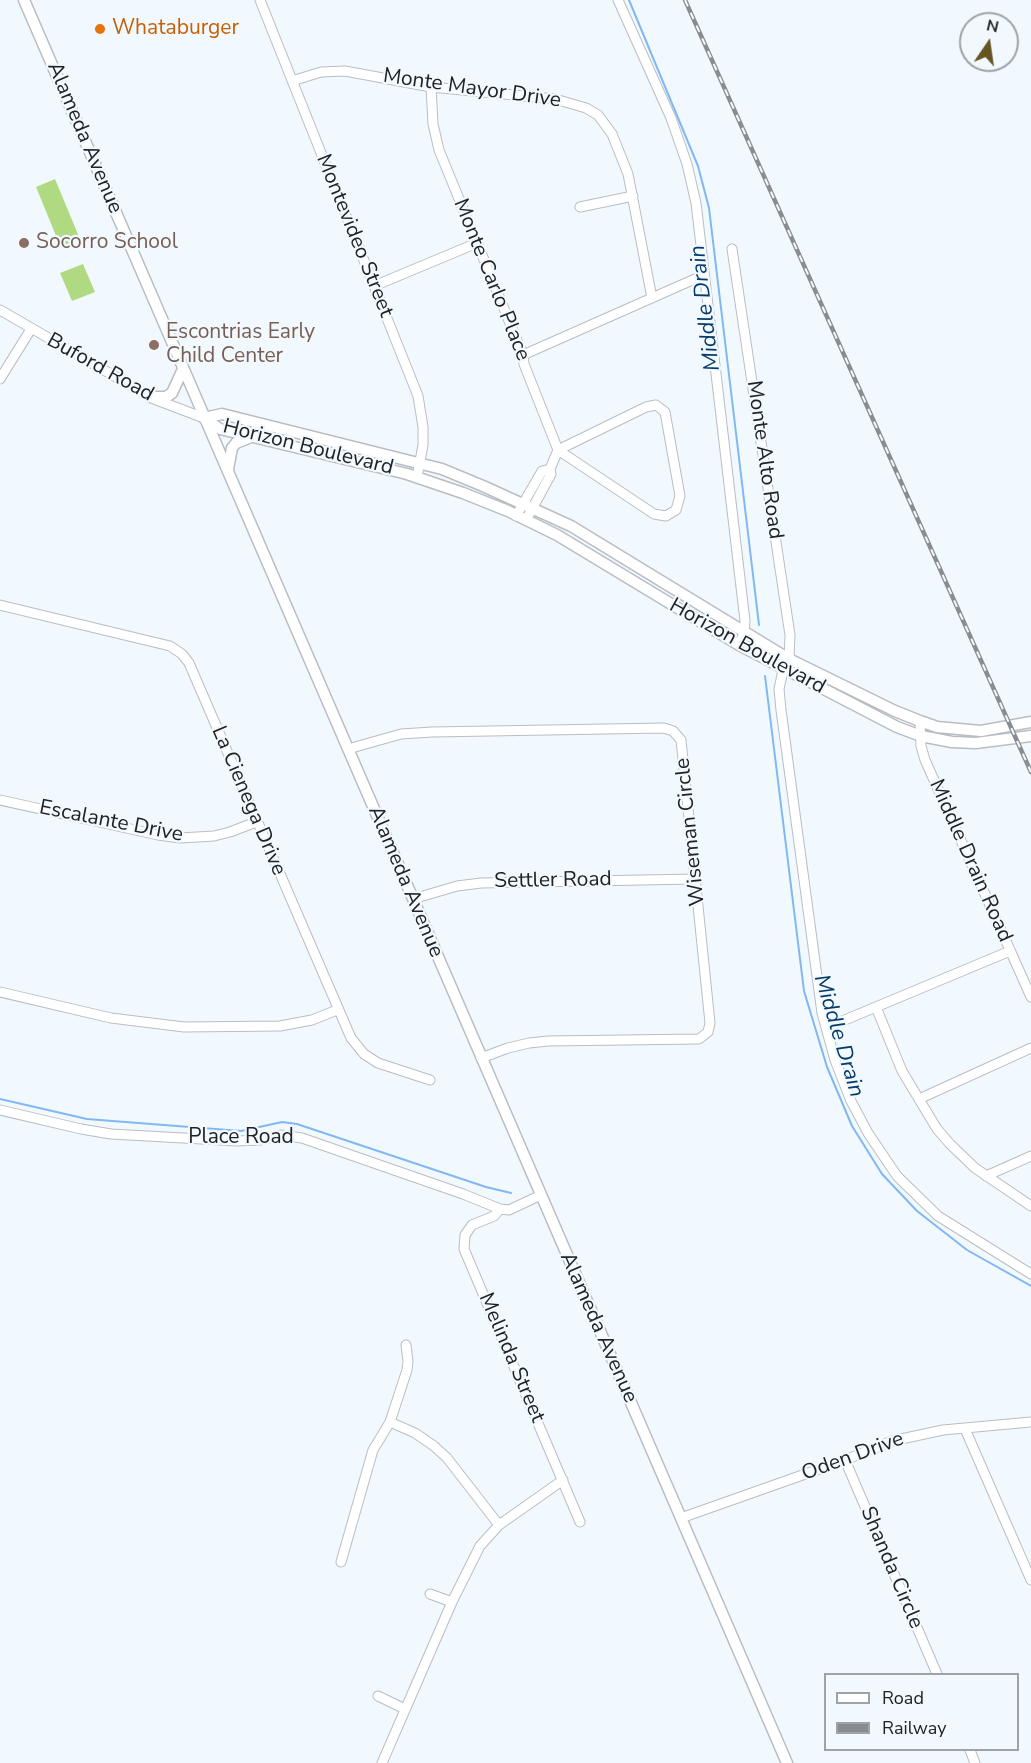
<!DOCTYPE html>
<style>
body{margin:0}
#map{position:relative;width:1031px;height:1763px;overflow:hidden;background:#f2f9fe;font-family:"Nunito Sans",sans-serif}
canvas{display:block}
.legend{position:absolute;left:824px;top:1673px;width:195px;height:78px;box-sizing:border-box;background:#f2f9fe;border:2px solid #9ea3a7;margin:0;padding:8px 10px;list-style:none;font-size:18px;color:#202224}
.legend li{display:flex;align-items:center;gap:12px;height:30px}
.legend b{width:30px;border:2px solid #9ea3a7}
.north{position:absolute;left:959px;top:12px;width:60px;height:60px;box-sizing:border-box;background:#f2f9fe;border:2px solid #9ea3a7;border-radius:50%;rotate:13deg;font-size:16px;font-weight:700;line-height:24px;text-align:center;color:#202224}
.north::after{content:'';display:block;margin:auto;width:21px;height:27px;background:#655522;clip-path:polygon(50% 0,100% 100%,50% 72%,0 100%)}
</style>
<div id="map">
<canvas width="1031" height="1763"></canvas>
<ul class="legend">
<li><b style="height:8px;background:#fff"></b>Road</li>
<li><b style="height:8px;background:#898d91"></b>Railway</li>
</ul>
<div class="north">N</div>
</div>
<script>
const g = document.querySelector('canvas').getContext('2d');
g.lineJoin = 'round';
function fillPath(path, color) { g.fillStyle = color; g.fill(path, 'evenodd'); }
const shape = rows => new Path2D(rows.map(r => 'M' + r).join(''));
function trace(path, color, width, dash) { g.strokeStyle = color; g.lineWidth = width; g.lineCap = dash ? 'butt' : 'round'; g.setLineDash(dash || []); g.stroke(path); }
function write(font, color, halo, rows, align = 'center') {
  g.font = font + ' "Nunito Sans",sans-serif'; g.lineWidth = 4.5; g.setLineDash([]); g.textBaseline = 'middle'; g.strokeStyle = halo; g.fillStyle = color; for (const [text, x, y, turn = 0] of rows) {
    g.save(); g.translate(x, y); g.rotate((+turn || 0) * Math.PI / 180); g.textAlign = isNaN(turn) ? turn : align; if (halo) g.strokeText(text, 0, 0); g.fillText(text, 0, 0); g.restore();
  }
}
fillPath(shape([
 [55,179,80,239,61,248,36,187],
 [83,264,95,292,72,301,60,273]
]), '#b0da82');
trace(shape([
 [629,0,698,166,709,208,759,625],
 [765,676,804,991,827,1067,852,1126,882,1174,917,1211,967,1250,1031,1286],
 [0,1099,87,1119,241,1131,282,1122,297,1124,486,1187,511,1193]
]), '#81b7f3', 2);
const minor = shape([
 [260,0,418,396,423,427,423,445,417,477],
 [618,0,671,118,687,164,696,203,745,621,744,633,739,645],
 [292,81,321,72,345,71,431,87,555,99,586,108,598,115,612,134,628,174,652,298],
 [431,87,433,124,439,150,523,355,524,364,558,450,550,469],
 [580,207,633,196],
 [732,249,790,635,789,659,783,670,779,689,781,710,822,1013,835,1060,851,1101,868,1133,897,1176,938,1216,1031,1274],
 [374,286,477,243],
 [0,310,154,399,204,418],
 [523,355,697,278],
 [0,379,31,329],
 [656,405,665,412,680,496,676,510,666,516,654,514,558,450,646,407,656,405],
 [516,516,542,471,550,469,551,474,526,520],
 [0,605,170,646,182,654,189,663,351,1038,364,1054,378,1063,430,1080],
 [920,721,921,746,925,760,1031,997],
 [348,749,401,734,432,732,664,728,673,731,681,740,710,1023,708,1032,699,1039,548,1041,529,1043,508,1048,481,1058],
 [0,800,158,835,180,838,214,836,230,832,256,822],
 [413,899,457,886,481,883,695,879],
 [0,992,111,1018,184,1027,280,1026,312,1020,337,1010],
 [876,1007,902,1071,937,1129,950,1144,975,1168,1031,1206],
 [840,1022,1010,951],
 [919,1099,1031,1048],
 [0,1110,81,1129,111,1134,237,1141,261,1140,281,1135,302,1138,463,1194,500,1209,509,1210,541,1195],
 [986,1176,1031,1156],
 [500,1209,494,1216,472,1225,465,1235,464,1249,580,1522],
 [390,1422,415,1433,434,1446,447,1458,499,1525],
 [965,1429,1031,1580],
 [845,1460,937,1674],
 [681,1518,845,1460,892,1441,943,1430,1031,1422],
 [341,1562,373,1450,390,1422,407,1370,408,1361,406,1345],
 [430,1594,452,1602],
 [378,1696,405,1709],
 [970,1750,975,1763],
 [382,1763,452,1602,480,1546,499,1525,563,1480]
]);
const major = shape([
 [24,0,787,1763],
 [150,397,166,397,172,393,183,369],
 [204,418,220,429,407,474,463,493,508,511,557,535,739,645,897,727,921,736,952,742,976,743,1031,736],
 [204,418,222,414,442,469,483,486,571,526,789,659,895,711,920,721,937,727,981,731,1031,722],
 [228,469,232,448,236,443,251,437]
]);
trace(minor, '#b8bec3', 11);
trace(major, '#b8bec3', 13);
trace(minor, '#fff', 9);
trace(major, '#fff', 10);
const rail = shape([
 [685,0,1031,772]
]);
trace(rail, '#898d91', 4.5);
trace(rail, '#f2f9fe', 2, [7]);
for (const [x, y, r, color] of [
 [100,29,6,"#e8710a"],
 [24,243,6,"#8d6e63"],
 [154,345,6,"#8d6e63"]
]) { const dot = new Path2D(); dot.arc(x, y, r, 0, 2 * Math.PI); g.fillStyle = color; g.fill(dot); trace(dot, '#f2f9fe', 2); }
write('21px', '#c56008', '#f2f9fe', [
 ["Whataburger",112,29]
], 'left');
write('21px', '#202224', '#f2f9fe', [
 ["Monte Mayor Drive",472,89,8],
 ["Alameda Avenue",84,138,67],
 ["Montevideo Street",354,236,68],
 ["Monte Carlo Place",491,280,68],
 ["Buford Road",100,368,29],
 ["Horizon Boulevard",308,448,14],
 ["Monte Alto Road",764,460,82],
 ["Horizon Boulevard",747,647,29],
 ["La Cienega Drive",248,801,67],
 ["Escalante Drive",111,822,11],
 ["Wiseman Circle",691,832,-96],
 ["Middle Drain Road",970,861,66],
 ["Settler Road",553,881,-1],
 ["Alameda Avenue",405,882,67],
 ["Place Road",241,1138],
 ["Alameda Avenue",598,1328,66],
 ["Melinda Street",511,1358,67],
 ["Oden Drive",853,1457,-20],
 ["Shanda Circle",891,1568,67]
]);
write('21px', '#785e54', '#f2f9fe', [
 ["Socorro School",36,243],
 ["Escontrias Early",166,333],
 ["Child Center",166,357]
], 'left');
write('italic 22px', '#063a68', '#f2f9fe', [
 ["Middle Drain",706,308,-97],
 ["Middle Drain",838,1036,73]
]);
</script>
